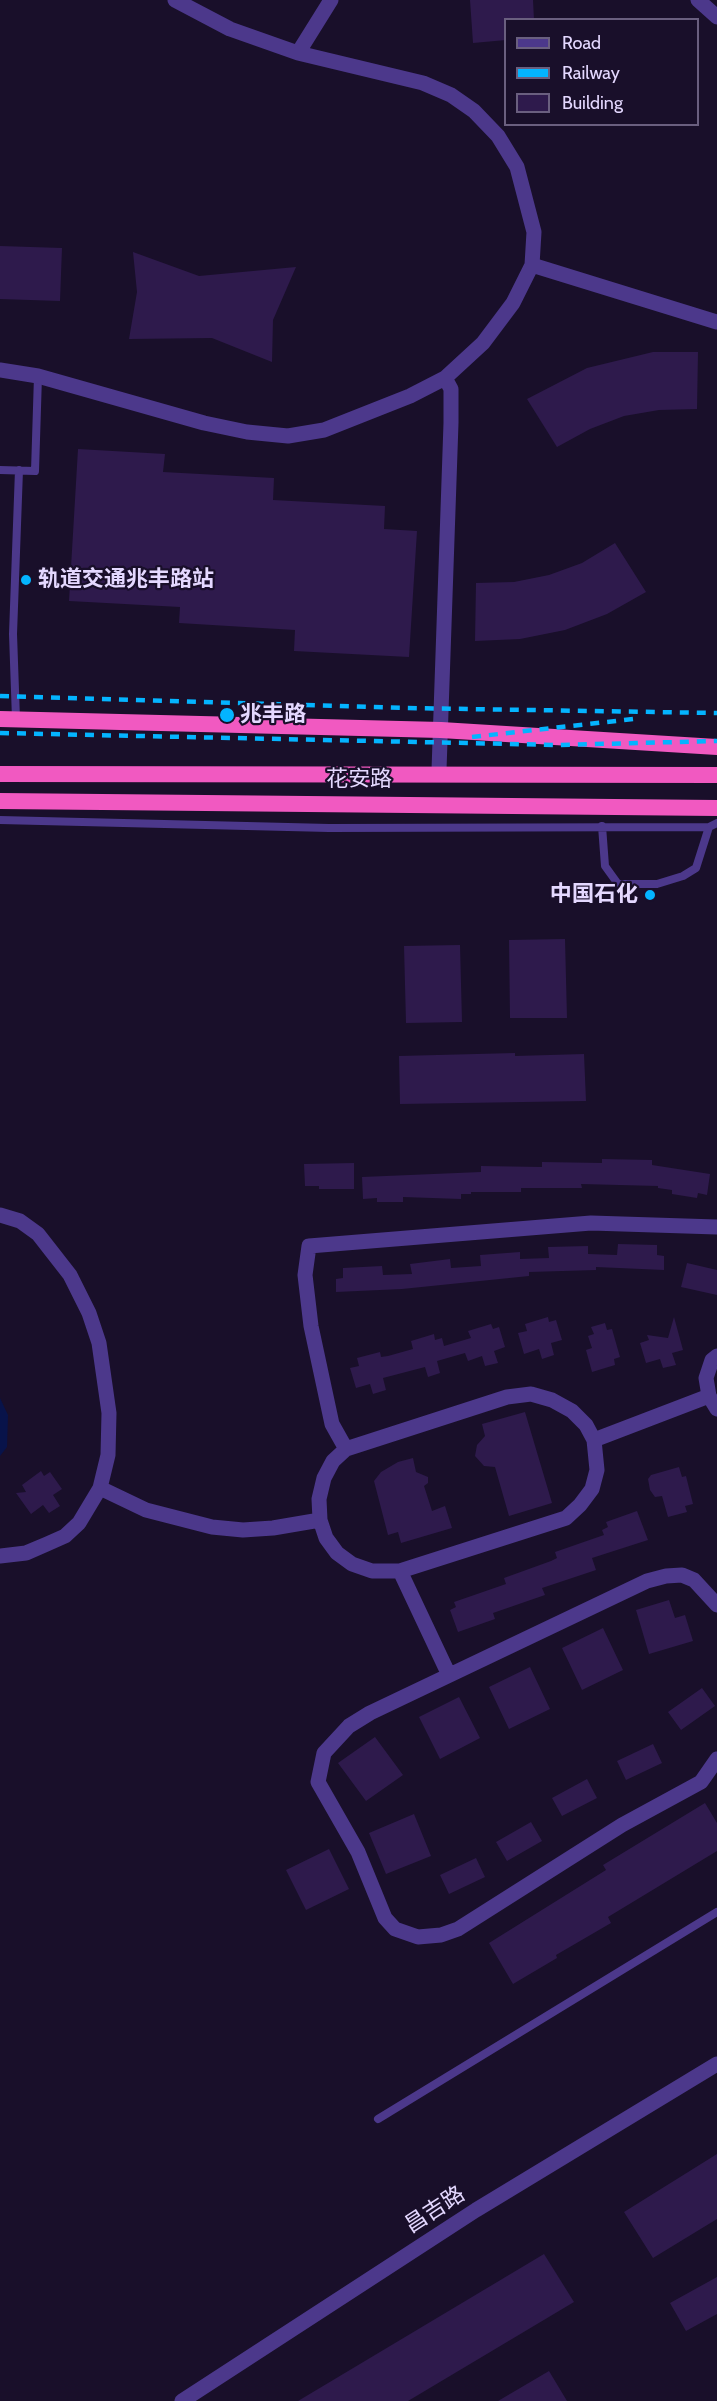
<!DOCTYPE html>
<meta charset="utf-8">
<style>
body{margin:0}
#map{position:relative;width:717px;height:2401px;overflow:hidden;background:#190f2a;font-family:Cabin,sans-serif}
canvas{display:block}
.legend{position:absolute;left:504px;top:18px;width:195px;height:108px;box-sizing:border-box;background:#190f2a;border:2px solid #6a5f7f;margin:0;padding:8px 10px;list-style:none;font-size:18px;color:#e4d8ff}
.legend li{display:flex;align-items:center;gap:12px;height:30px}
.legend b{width:30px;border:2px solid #6a5f7f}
</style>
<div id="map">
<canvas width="717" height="2401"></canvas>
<ul class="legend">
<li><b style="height:8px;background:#4c388b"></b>Road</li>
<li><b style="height:8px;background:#04b4ff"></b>Railway</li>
<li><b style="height:16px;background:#2e1a4c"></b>Building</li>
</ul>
</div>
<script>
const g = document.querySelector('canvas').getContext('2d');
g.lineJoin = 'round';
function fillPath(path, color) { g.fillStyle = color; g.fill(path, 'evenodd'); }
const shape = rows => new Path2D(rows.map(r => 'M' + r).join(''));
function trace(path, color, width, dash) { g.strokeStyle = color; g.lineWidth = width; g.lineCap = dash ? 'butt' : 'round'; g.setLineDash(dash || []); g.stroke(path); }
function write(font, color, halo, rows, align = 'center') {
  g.font = font + ' Cabin,"Noto Sans SC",sans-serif'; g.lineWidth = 4.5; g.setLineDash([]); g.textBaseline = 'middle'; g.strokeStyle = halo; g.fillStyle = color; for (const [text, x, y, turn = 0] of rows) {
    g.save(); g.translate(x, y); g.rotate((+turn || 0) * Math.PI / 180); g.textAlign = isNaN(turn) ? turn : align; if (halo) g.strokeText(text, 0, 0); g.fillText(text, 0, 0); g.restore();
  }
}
fillPath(shape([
 [0,1398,8,1415,7,1447,0,1456]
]), '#08134a');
fillPath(shape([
 [470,0,533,0,534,20,506,20,506,40,473,43],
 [0,246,62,248,60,301,0,299],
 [133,252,199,276,296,267,273,320,272,362,212,338,129,339,137,292],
 [653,352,698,352,697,409,659,410,624,416,590,429,557,447,527,399,587,368],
 [78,449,165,454,163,472,274,478,273,500,385,506,384,529,417,531,409,657,294,651,295,630,179,623,180,607,69,601],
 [615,543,646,592,607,614,565,630,520,639,475,641,476,583,514,582,549,575,582,563],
 [565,939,567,1018,510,1018,509,940],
 [460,945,462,1022,406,1023,404,946],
 [515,1053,515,1056,584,1054,586,1101,400,1104,399,1056],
 [602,1159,652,1160,652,1165,710,1174,707,1195,698,1193,697,1198,672,1194,672,1190,658,1188,658,1186,581,1184,582,1188,521,1188,521,1192,471,1192,471,1194,461,1194,461,1199,403,1197,403,1202,377,1202,377,1198,363,1199,362,1177,481,1172,481,1166,542,1167,542,1162,602,1163],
 [354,1163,354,1189,319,1189,319,1186,305,1186,304,1164],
 [618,1244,657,1245,657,1255,664,1256,664,1270,596,1267,596,1270,529,1272,529,1276,402,1289,336,1292,336,1279,343,1278,343,1268,382,1266,383,1275,412,1274,410,1264,450,1259,451,1268,481,1266,480,1255,520,1252,520,1259,549,1258,548,1247,588,1246,588,1254,617,1255],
 [687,1263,717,1270,717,1295,681,1287],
 [548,1317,549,1322,556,1320,562,1340,551,1343,554,1355,542,1359,539,1349,524,1354,518,1333,527,1331,525,1324],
 [674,1317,683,1350,672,1353,676,1365,663,1368,660,1359,646,1363,640,1343,649,1340,647,1335,668,1338],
 [605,1323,607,1330,612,1329,620,1357,614,1359,615,1365,592,1372,586,1350,592,1348,588,1336,594,1334,591,1327],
 [491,1324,493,1329,499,1327,505,1347,494,1351,498,1363,485,1366,482,1356,468,1361,465,1353,437,1361,440,1373,428,1377,425,1367,383,1378,386,1390,373,1394,370,1384,356,1388,350,1368,359,1366,357,1358,380,1352,381,1357,388,1356,413,1349,411,1341,434,1334,435,1340,442,1338,444,1346,471,1338,468,1331],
 [525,1412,552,1503,509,1516,495,1467,484,1466,475,1456,477,1445,485,1436,482,1424],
 [413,1458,416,1472,428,1477,428,1483,424,1486,432,1511,445,1506,452,1528,401,1543,398,1532,388,1535,374,1481,381,1472,398,1462],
 [679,1467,682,1477,686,1476,693,1504,685,1506,687,1512,668,1517,662,1496,655,1497,650,1490,648,1479,651,1475],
 [41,1471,44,1476,50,1472,62,1489,53,1495,60,1506,49,1513,43,1505,31,1514,16,1493,26,1492,22,1485],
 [637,1511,648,1540,592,1558,596,1570,542,1588,545,1595,493,1613,495,1619,458,1632,450,1610,456,1607,454,1602,506,1584,504,1578,551,1561,557,1558,555,1552,604,1535,602,1530,608,1527,606,1522],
 [669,1600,675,1618,685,1615,693,1641,649,1654,636,1610],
 [603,1628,623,1670,582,1690,562,1648],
 [530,1667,550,1709,509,1729,489,1687],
 [702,1688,715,1706,681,1730,668,1712],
 [459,1697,480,1738,440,1759,419,1717],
 [375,1737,403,1775,366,1801,338,1763],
 [653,1744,662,1763,626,1780,617,1761],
 [587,1779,597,1798,562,1816,552,1798],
 [705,1803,717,1823,717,1851,608,1917,611,1923,556,1955,557,1958,513,1984,489,1943,606,1870,603,1865],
 [414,1814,431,1856,386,1874,369,1833],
 [531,1822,542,1841,507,1861,496,1842],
 [329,1849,349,1889,306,1910,286,1870],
 [476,1858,485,1877,449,1894,440,1875],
 [717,2154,717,2219,653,2258,624,2212],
 [544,2254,574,2302,408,2401,298,2401],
 [717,2277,717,2314,686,2331,670,2303],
 [549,2371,567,2401,498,2401]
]), '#2e1a4c');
trace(shape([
 [0,470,35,471,38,376],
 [16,719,13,634,19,470],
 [0,820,329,828,709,827,717,823],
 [602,826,605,866,618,884,657,884,683,876,696,868,709,827],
 [378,2119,717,1912]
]), '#4c388b', 8);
trace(shape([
 [698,0,717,17],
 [298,53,331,0],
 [532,265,717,322],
 [0,370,38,376,204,423,247,432,288,436,324,430,410,396,445,378,483,343,513,303,532,265,534,232,517,167,498,136,474,111,451,95,423,83,298,53,230,29,175,0],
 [439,770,451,423,451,389,445,378],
 [0,1215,20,1221,38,1234,70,1275,89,1313,99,1343,109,1413,108,1455,100,1488,79,1523,65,1536,47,1544,26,1553,0,1556],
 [717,1356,712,1360,706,1378,709,1396,717,1409],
 [531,1394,552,1400,572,1411,586,1425,594,1440,597,1470,592,1489,580,1505,566,1518,400,1571,372,1571,352,1564,337,1553,326,1538,320,1520,319,1499,324,1478,333,1461,346,1449,507,1397,531,1394],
 [594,1440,709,1396],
 [346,1449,332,1424,311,1326,305,1275,309,1246,591,1223,717,1227],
 [100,1488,146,1510,212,1527,243,1530,273,1528,320,1520],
 [400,1571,449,1675],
 [717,1605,694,1580,682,1575,666,1576,647,1581,370,1713,349,1726,324,1753,318,1782,358,1852,385,1918,395,1929,418,1937,441,1935,458,1929,622,1825,701,1782,717,1759]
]), '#4c388b', 15);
trace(shape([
 [182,2401,476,2210,717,2064]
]), '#4c388b', 15);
trace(shape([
 [0,719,441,730,717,747],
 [0,774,717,775],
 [0,801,717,808]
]), '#f159c1', 16);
trace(shape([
 [0,696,405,708,717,713],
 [0,733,558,745,717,741],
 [472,737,633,719]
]), '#04b4ff', 4.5, [9, 8]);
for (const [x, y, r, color] of [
 [26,580,6,"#04b4ff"],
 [227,715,8,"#04b4ff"],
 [650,895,6,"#04b4ff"]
]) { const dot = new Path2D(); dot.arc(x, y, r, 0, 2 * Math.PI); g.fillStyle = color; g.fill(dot); trace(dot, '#190f2a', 2); }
write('bold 22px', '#e4d8ff', '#190f2a', [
 ["轨道交通兆丰路站",38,580],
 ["兆丰路",240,715],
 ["中国石化",638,895,"right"]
], 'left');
write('22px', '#e4d8ff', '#190f2a', [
 ["花安路",359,780],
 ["昌吉路",435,2210,-33]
]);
</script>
